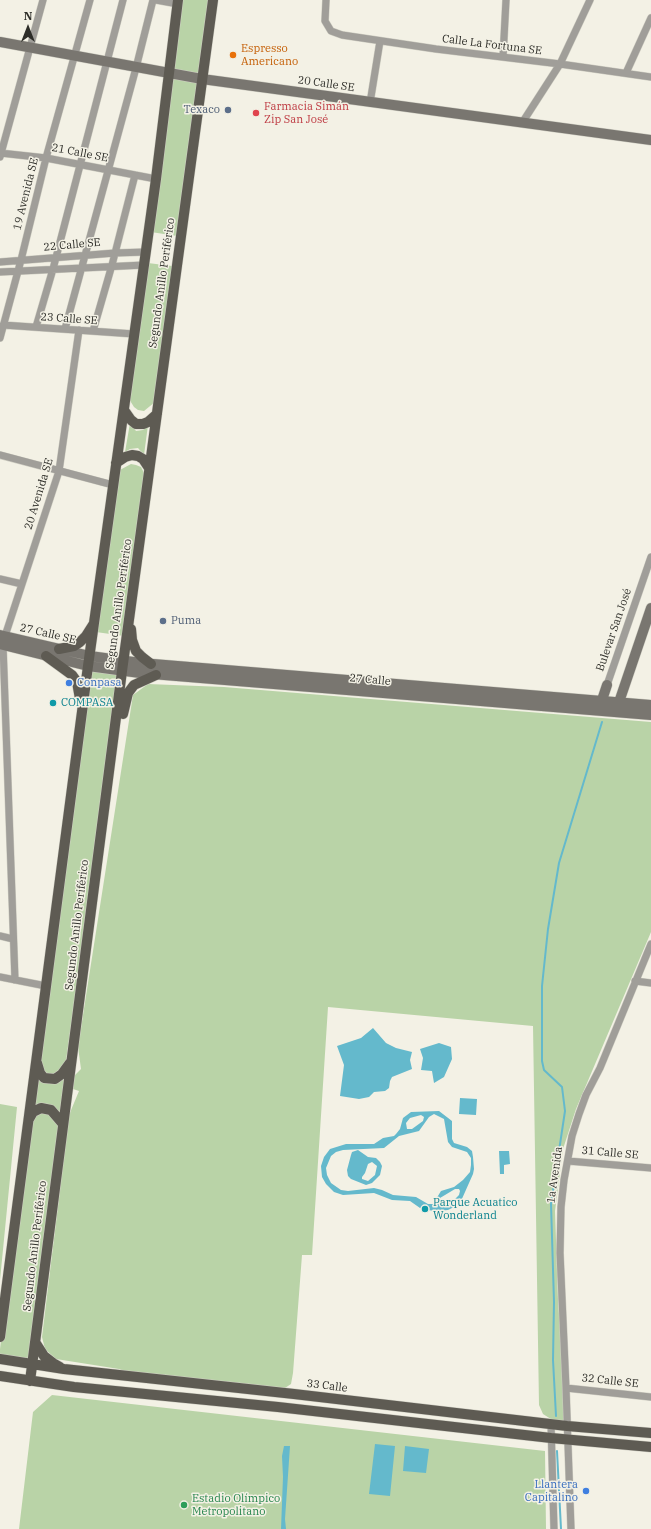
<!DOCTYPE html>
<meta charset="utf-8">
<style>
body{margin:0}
#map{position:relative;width:651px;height:1529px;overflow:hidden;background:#f3f1e5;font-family:"IBM Plex Serif",serif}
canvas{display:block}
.north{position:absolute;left:8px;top:8px;width:40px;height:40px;-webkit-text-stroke:3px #f3f1e5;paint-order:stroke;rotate:0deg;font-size:11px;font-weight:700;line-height:16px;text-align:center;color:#2d2d28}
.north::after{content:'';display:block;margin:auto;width:14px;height:18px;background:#2d2d28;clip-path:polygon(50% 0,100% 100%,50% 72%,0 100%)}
</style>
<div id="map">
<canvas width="651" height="1529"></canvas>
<div class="north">N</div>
</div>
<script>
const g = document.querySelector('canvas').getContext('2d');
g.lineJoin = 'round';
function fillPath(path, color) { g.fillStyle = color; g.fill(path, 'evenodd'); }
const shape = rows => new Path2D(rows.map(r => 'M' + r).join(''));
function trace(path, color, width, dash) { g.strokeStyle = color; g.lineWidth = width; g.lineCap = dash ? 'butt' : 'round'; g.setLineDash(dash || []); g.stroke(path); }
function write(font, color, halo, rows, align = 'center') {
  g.font = font + ' "IBM Plex Serif",serif'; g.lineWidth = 3; g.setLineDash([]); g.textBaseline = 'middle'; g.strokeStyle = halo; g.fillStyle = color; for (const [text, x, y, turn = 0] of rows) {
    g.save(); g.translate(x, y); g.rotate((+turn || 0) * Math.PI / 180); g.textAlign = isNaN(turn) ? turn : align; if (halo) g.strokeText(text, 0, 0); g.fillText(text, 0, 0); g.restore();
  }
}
fillPath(shape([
 [179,0,213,0,201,78,169,72],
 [171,78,198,82,177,236,151,232],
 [148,263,172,266,155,402,144,411,138,410,134,407,129,399],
 [130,423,136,431,143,430,148,425,144,455,138,448,130,449,125,452],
 [131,464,136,465,141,467,145,475,124,636,96,632,118,471],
 [89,667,121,672,66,1061,56,1074,47,1075,39,1061],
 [148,684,224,687,651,722,651,932,576,1109,563,1149,555,1211,558,1299,565,1398,564,1423,554,1421,543,1414,539,1405,533,1026,328,1007,312,1255,302,1255,293,1373,291,1384,285,1388,131,1374,119,1369,56,1359,45,1349,42,1337,69,1115,79,1091,73,1089,74,1076,81,1069,78,1047,133,695],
 [35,1070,44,1078,66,1072,59,1116,52,1107,30,1112],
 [0,1104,17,1107,0,1280],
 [51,1111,60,1124,31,1364,0,1359,0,1349,28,1120,34,1113],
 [52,1395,545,1451,546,1529,19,1529,33,1412]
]), '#b9d3a7');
fillPath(shape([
 [373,1028,386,1043,396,1048,412,1052,410,1060,412,1069,392,1077,390,1081,389,1088,385,1091,374,1092,369,1097,359,1099,340,1096,344,1065,337,1046,361,1038],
 [439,1043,451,1047,452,1059,444,1077,434,1083,432,1071,421,1070,423,1058,420,1049],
 [460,1098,477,1099,476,1115,459,1114],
 [439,1111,452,1121,452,1139,454,1143,467,1147,472,1151,473,1157,474,1169,473,1174,461,1201,456,1206,448,1210,437,1211,426,1210,420,1208,410,1201,392,1200,374,1193,343,1195,334,1192,326,1184,322,1177,321,1166,324,1157,330,1149,346,1144,374,1144,383,1138,394,1136,396,1134,400,1129,403,1118,411,1112],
 [434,1114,444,1119,448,1142,452,1147,467,1152,471,1158,471,1165,470,1172,463,1180,454,1187,441,1191,433,1204,428,1204,416,1197,393,1195,382,1190,374,1188,348,1191,341,1190,331,1183,327,1175,326,1168,331,1156,336,1152,343,1150,384,1148,399,1136,419,1131,429,1117],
 [421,1115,424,1117,423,1121,412,1129,407,1129,406,1123,410,1118],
 [455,1189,459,1189,460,1191,459,1195,453,1201,447,1204,441,1202,440,1198],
 [358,1150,368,1157,376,1158,380,1162,382,1166,380,1175,372,1183,366,1185,351,1179,348,1176,347,1170,351,1155,352,1152],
 [372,1162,377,1166,375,1175,368,1181,362,1179,362,1177,365,1173,368,1164],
 [499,1151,509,1151,510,1164,504,1165,504,1174,500,1174],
 [375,1444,395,1446,390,1496,369,1494],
 [284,1446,290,1446,285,1519,286,1529,281,1529,283,1477,282,1456],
 [405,1446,429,1449,426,1473,403,1471]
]), '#64b9cc');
trace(shape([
 [556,1416,553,1360,554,1302,551,1204,565,1111,562,1087,544,1070,542,1061,542,986,548,929,559,863,602,722],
 [557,1451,561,1529]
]), '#64b9cc', 2);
const street = shape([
 [156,0,178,4],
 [326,0,325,21,331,31,342,35,436,49,560,64,651,77],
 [503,57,506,0],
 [626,73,651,18],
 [370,103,380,41],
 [522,123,560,64,590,0],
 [0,153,46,158,156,179],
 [0,157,43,0],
 [0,262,115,253,145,252],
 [0,272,144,265],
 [3,325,134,334],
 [36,327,53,269,123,0],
 [65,329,136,68,153,0],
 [93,331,112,265,135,175],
 [0,338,21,260,46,158,90,0],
 [0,455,113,485],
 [0,579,22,584],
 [5,636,59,471,79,330],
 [3,645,15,980],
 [607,685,651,557],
 [0,936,13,939],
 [0,977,46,986],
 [635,981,651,983],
 [568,1161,651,1168],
 [566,1388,651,1397],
 [551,1424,554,1529],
 [571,1529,566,1388,560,1253,561,1207,564,1180,572,1136,579,1114,586,1095,600,1068,651,944]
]);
const secondary = shape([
 [0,42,202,79,651,140],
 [0,635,90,656,141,663,651,705],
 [0,644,88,666,140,673,651,715],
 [600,706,607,685],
 [617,708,651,608]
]);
const primary = shape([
 [124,410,131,420,136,424,143,424,148,422,157,414],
 [116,463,125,457,132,455,138,456,143,459,149,468],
 [131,629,132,640,136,651,142,657,151,664],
 [59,649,74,646,80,642,86,636,93,625],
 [46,656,72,675,77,682,80,699],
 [123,714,128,693,134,685,156,675],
 [37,1063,40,1073,44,1078,55,1079,62,1074,70,1063],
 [29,1119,33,1112,41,1108,51,1110,63,1124],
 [0,1337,88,666,156,179,178,0],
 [35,1342,44,1356,53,1363,60,1367],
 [0,1359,64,1369,294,1394,567,1426,651,1433],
 [0,1376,74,1387,278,1407,551,1438,651,1447],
 [30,1381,122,671,213,0]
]);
trace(street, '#cfcec3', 8);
trace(secondary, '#cfcec3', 11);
trace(primary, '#cfcec3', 11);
trace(street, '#a09e99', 7);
trace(secondary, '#797670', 10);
trace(primary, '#5e5b53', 10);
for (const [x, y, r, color] of [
 [233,55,4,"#e8710a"],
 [228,110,4,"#5c6f8a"],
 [256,113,4,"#e0444e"],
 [163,621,4,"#5c6f8a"],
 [69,683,4,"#3f7fe0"],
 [53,703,4,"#0f9aa8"],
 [425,1209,4,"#0f9aa8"],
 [586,1491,4,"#3f7fe0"],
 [184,1505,4,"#2e9e5b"]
]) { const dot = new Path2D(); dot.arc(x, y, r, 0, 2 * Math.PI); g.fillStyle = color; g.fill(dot); trace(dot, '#f3f1e5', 1.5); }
write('11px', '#2d2d28', '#f3f1e5', [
 ["Calle La Fortuna SE",492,45,7],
 ["20 Calle SE",326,84,8],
 ["21 Calle SE",80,153,11],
 ["19 Avenida SE",26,194,-76],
 ["22 Calle SE",72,245,-5],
 ["Segundo Anillo Periférico",162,283,-82],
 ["23 Calle SE",69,319,4],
 ["20 Avenida SE",39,494,-73],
 ["Segundo Anillo Periférico",119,604,-82],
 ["Bulevar San José",614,630,-71],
 ["27 Calle SE",48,634,13],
 ["27 Calle",370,680,5],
 ["Segundo Anillo Periférico",77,925,-83],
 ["31 Calle SE",610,1153,5],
 ["1a Avenida",555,1175,-82],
 ["Segundo Anillo Periférico",35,1246,-83],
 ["32 Calle SE",610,1381,6],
 ["33 Calle",327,1386,7]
]);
write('11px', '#c56008', '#f3f1e5', [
 ["Espresso",241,49],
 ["Americano",241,62]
], 'left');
write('11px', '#be3a42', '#f3f1e5', [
 ["Farmacia Simán",264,107],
 ["Zip San José",264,120]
], 'left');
write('11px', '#4e5e75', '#f3f1e5', [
 ["Texaco",220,110],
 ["Puma",171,621,"left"]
], 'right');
write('11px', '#366cbe', '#f3f1e5', [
 ["Conpasa",77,683],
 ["Llantera",578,1485,"right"],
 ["Capitalino",578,1498,"right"]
], 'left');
write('11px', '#0d838f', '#f3f1e5', [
 ["COMPASA",61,703],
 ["Parque Acuatico",433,1203],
 ["Wonderland",433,1216]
], 'left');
write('11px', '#27864d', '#f3f1e5', [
 ["Estadio Olímpico",192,1499],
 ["Metropolitano",192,1512]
], 'left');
</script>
